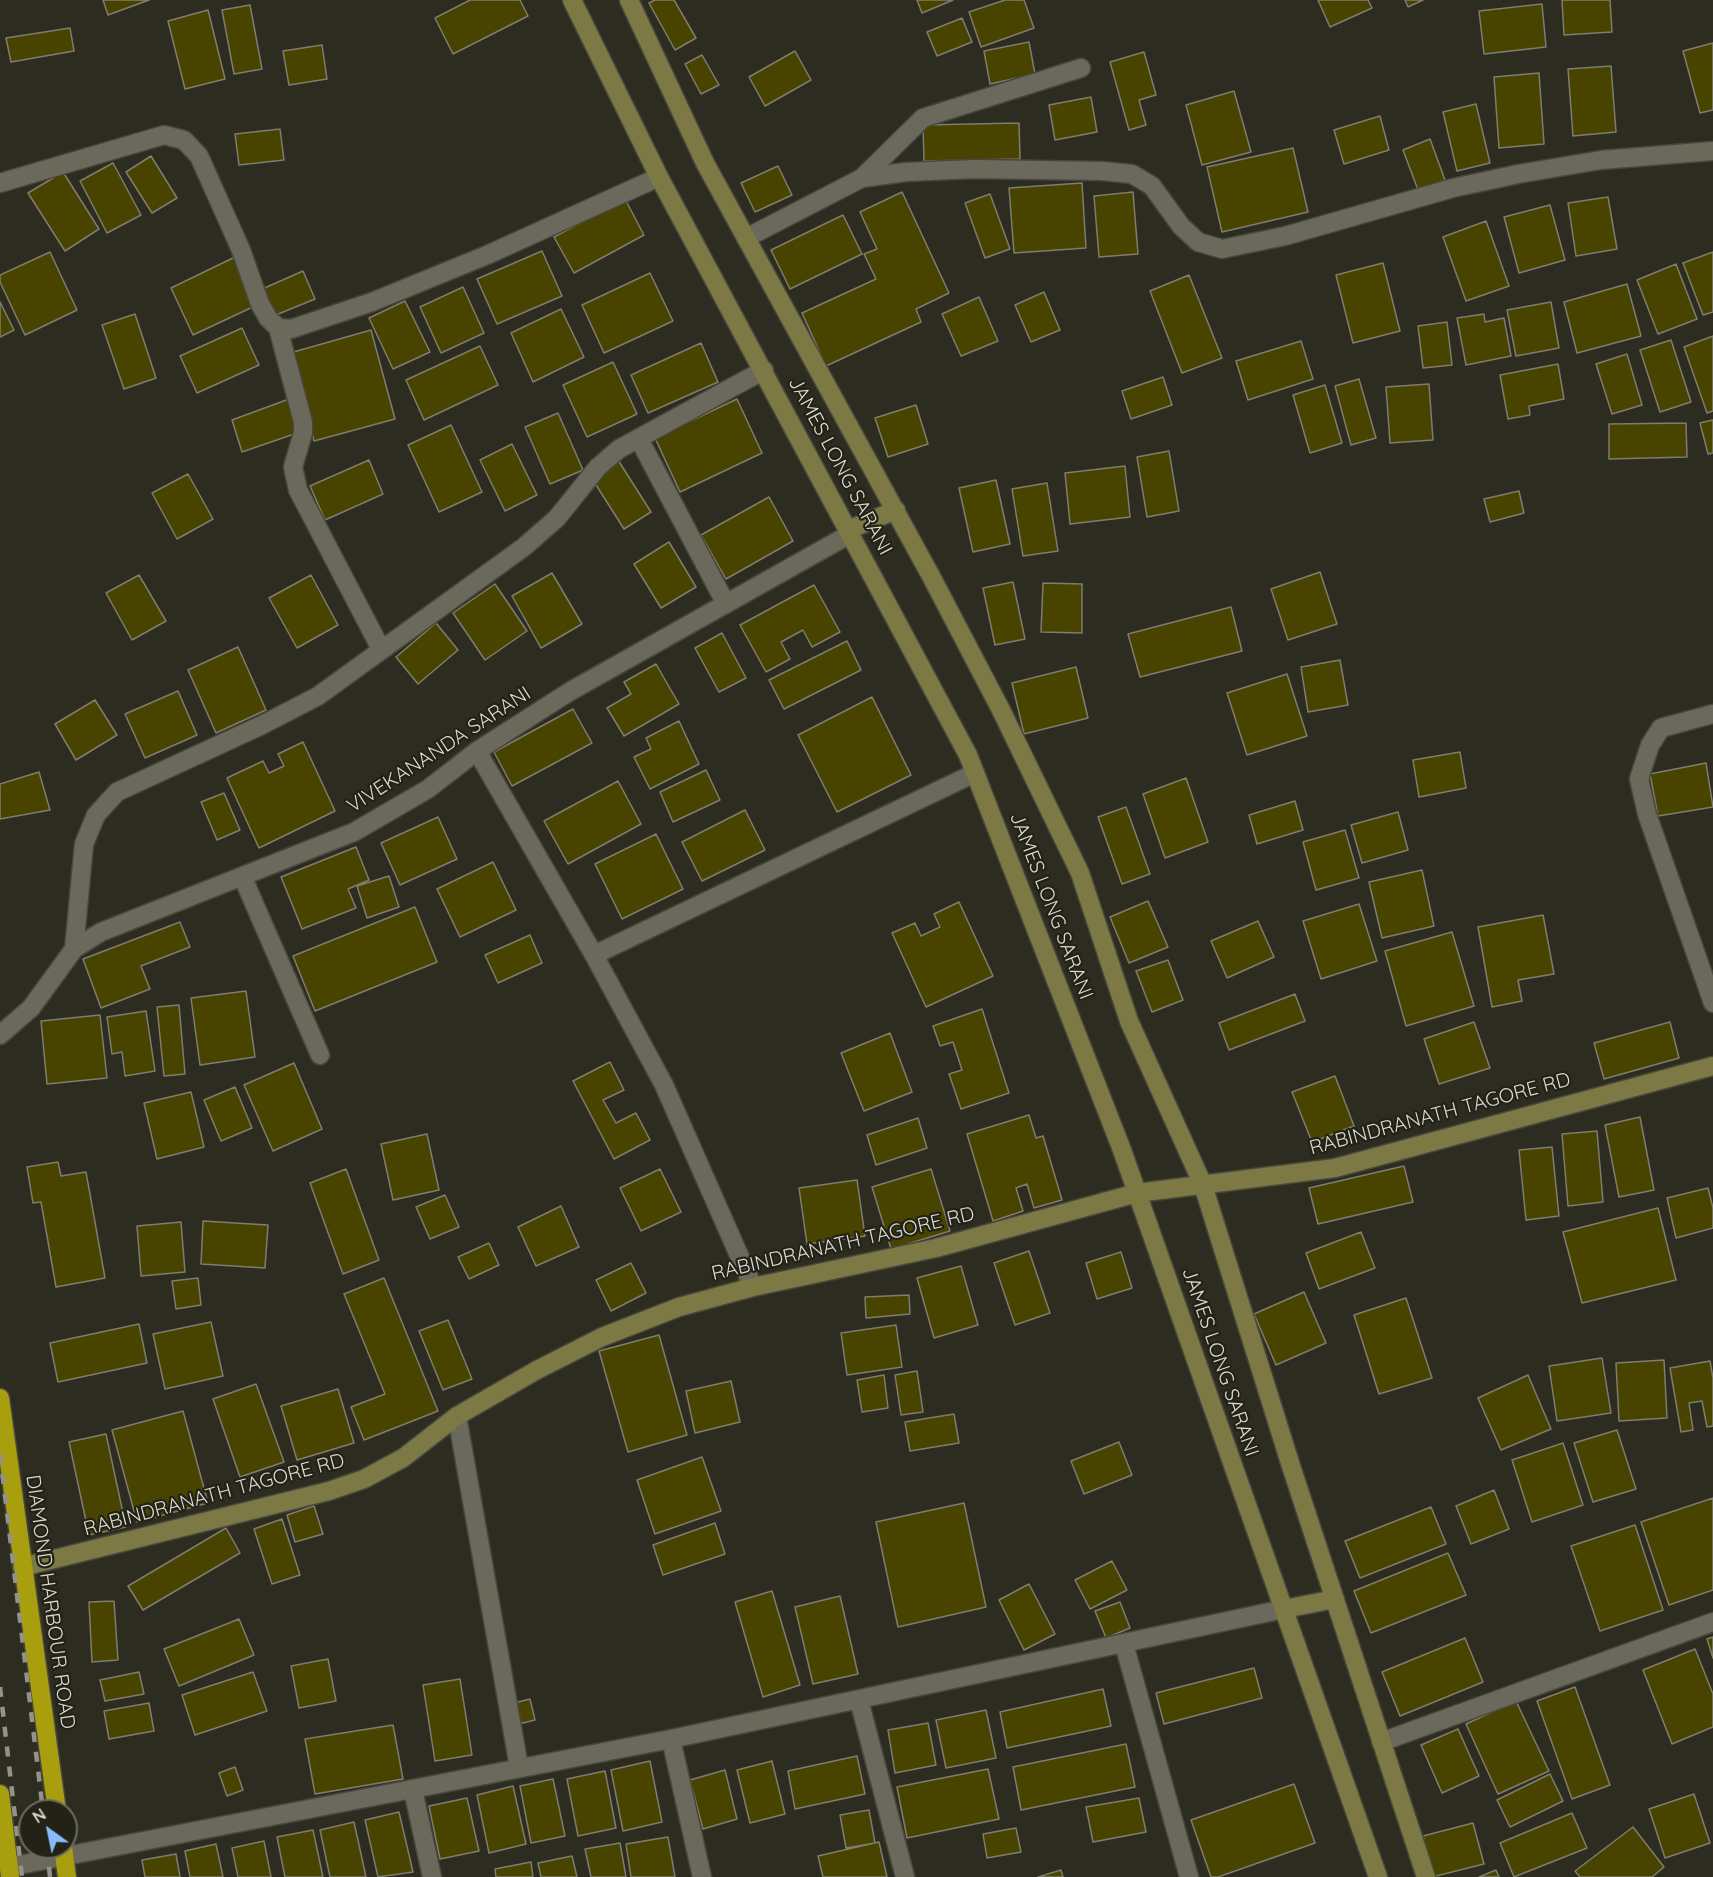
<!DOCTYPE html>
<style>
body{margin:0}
#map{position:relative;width:1713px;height:1877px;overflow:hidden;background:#2c2c20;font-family:Quicksand,sans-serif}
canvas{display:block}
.north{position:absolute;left:18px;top:1799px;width:60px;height:60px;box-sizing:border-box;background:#232216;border:2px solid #6c6b61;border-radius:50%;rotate:327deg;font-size:16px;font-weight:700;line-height:24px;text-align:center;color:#dad9d2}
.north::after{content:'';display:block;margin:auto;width:21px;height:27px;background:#87bbfb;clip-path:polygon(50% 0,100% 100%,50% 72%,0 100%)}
</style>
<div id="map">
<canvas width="1713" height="1877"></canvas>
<div class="north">N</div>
</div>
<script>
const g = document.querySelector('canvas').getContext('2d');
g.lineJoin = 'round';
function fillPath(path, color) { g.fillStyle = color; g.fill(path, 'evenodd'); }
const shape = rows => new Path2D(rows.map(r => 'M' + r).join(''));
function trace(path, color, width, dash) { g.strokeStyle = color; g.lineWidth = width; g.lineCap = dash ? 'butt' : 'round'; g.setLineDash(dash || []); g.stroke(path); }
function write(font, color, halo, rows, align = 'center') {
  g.font = font + ' Quicksand,sans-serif'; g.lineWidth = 4.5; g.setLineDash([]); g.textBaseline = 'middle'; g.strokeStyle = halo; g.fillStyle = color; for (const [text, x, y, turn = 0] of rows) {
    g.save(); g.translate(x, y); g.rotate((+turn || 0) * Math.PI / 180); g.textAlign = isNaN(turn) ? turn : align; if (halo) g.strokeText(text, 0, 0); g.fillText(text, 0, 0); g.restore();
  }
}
const building = shape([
 [103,0,149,0,108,15,103,0],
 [470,0,520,0,528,16,453,54,435,18,470,0],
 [655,0,674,0,696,38,675,50,649,3,655,0],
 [917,0,953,0,922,13,917,0],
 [1005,0,1024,0,1034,28,981,47,969,12,1005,0],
 [1318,0,1368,0,1372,8,1330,27,1318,0],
 [1405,0,1423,0,1408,7,1405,0],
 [1562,0,1610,0,1612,32,1564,35,1562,0],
 [1542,4,1546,47,1484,54,1479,11,1542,4],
 [250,5,262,69,234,74,222,10,250,5],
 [208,10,225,79,185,89,168,21,208,10],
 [962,18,972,42,937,56,927,32,962,18],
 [70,28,74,51,11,62,6,38,70,28],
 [1029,42,1035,74,990,84,984,51,1029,42],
 [1713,43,1713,110,1700,113,1683,51,1713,43],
 [322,45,327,79,289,85,283,51,322,45],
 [795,51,811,80,765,106,749,77,795,51],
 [1144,52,1156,95,1139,100,1146,125,1129,130,1110,62,1144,52],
 [702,55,719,85,701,94,685,64,702,55],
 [1611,66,1616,132,1573,136,1568,69,1611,66],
 [1539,73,1544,144,1499,148,1494,77,1539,73],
 [1234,91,1251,152,1202,165,1186,105,1234,91],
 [1091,97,1097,132,1055,140,1049,105,1091,97],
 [1476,104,1490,163,1457,171,1443,112,1476,104],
 [1380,116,1389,150,1344,164,1334,130,1380,116],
 [1019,123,1020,159,924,161,923,125,1019,123],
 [280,129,284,160,239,165,235,134,280,129],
 [1430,139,1445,180,1418,190,1403,150,1430,139],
 [1293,148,1308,212,1222,232,1207,167,1293,148],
 [151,156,177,198,152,213,126,172,151,156],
 [113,163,141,215,107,233,80,181,113,163],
 [778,166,792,195,755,212,741,183,778,166],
 [63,172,99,229,65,251,28,193,63,172],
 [1082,183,1086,248,1014,253,1009,188,1082,183],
 [902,192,949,293,916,309,921,322,826,366,802,313,876,279,864,254,877,249,860,212,902,192],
 [1133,192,1138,254,1099,257,1094,196,1133,192],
 [990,194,1010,249,985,258,965,203,990,194],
 [1608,197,1617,249,1576,256,1568,203,1608,197],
 [625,199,644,235,574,273,554,237,625,199],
 [1550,205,1565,260,1519,273,1504,217,1550,205],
 [843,215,862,254,790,289,771,250,843,215],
 [1486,221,1509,286,1466,301,1443,237,1486,221],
 [542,251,562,296,497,324,477,279,542,251],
 [50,252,77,310,25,335,0,282,0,275,50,252],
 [1713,252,1713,312,1703,315,1683,263,1713,252],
 [235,257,257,305,193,335,171,288,235,257],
 [1383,263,1400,331,1353,343,1336,275,1383,263],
 [1676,264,1697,319,1658,334,1637,280,1676,264],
 [303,271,315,299,271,317,260,290,303,271],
 [650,273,673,321,604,353,582,305,650,273],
 [1189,275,1222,358,1182,373,1150,291,1189,275],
 [1627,284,1641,336,1577,353,1564,302,1627,284],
 [463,287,484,333,441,353,420,307,463,287],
 [1044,292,1060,330,1031,342,1015,305,1044,292],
 [979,297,998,341,961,356,942,314,979,297],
 [405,301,430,352,393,369,369,318,405,301],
 [0,302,14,330,0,337,0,302],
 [1551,302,1559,348,1516,356,1507,310,1551,302],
 [561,309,584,357,533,382,511,333,561,309],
 [135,314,156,378,124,389,102,325,135,314],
 [1484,314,1485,322,1504,318,1511,356,1466,365,1457,318,1484,314],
 [1447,322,1452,365,1423,368,1418,326,1447,322],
 [242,328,259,365,197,393,180,356,242,328],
 [371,330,395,419,314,441,290,353,371,330],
 [1713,336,1713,411,1707,413,1684,347,1713,336],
 [1671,340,1691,402,1660,412,1640,350,1671,340],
 [1301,341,1313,379,1248,400,1236,361,1301,341],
 [701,343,718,382,648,413,631,375,701,343],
 [480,346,498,385,424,420,406,380,480,346],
 [1627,354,1642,405,1612,414,1596,364,1627,354],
 [613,362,637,414,587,437,563,385,613,362],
 [1558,364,1564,399,1529,406,1530,415,1508,419,1500,375,1558,364],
 [1163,377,1172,405,1131,419,1122,391,1163,377],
 [1359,379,1376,438,1351,445,1335,386,1359,379],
 [1429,384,1433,440,1390,443,1386,387,1429,384],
 [1325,385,1342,443,1310,453,1293,395,1325,385],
 [289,399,300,432,242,452,232,420,289,399],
 [737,399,762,453,680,492,655,438,737,399],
 [916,405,928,444,888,457,875,418,916,405],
 [558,413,583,470,550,484,525,427,558,413],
 [1713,420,1713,453,1708,454,1700,423,1713,420],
 [1686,423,1687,457,1609,459,1609,424,1686,423],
 [451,425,482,492,439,512,408,445,451,425],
 [512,444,537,495,505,511,480,460,512,444],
 [1169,451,1179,511,1147,517,1137,457,1169,451],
 [369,460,383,494,325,520,310,486,369,460],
 [618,460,651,512,624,529,591,477,618,460],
 [1125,466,1130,517,1070,524,1065,473,1125,466],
 [188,474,213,519,177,539,152,493,188,474],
 [996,480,1010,544,973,552,959,488,996,480],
 [1047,483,1058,551,1023,556,1012,489,1047,483],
 [1519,491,1524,513,1490,522,1484,499,1519,491],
 [769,497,793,541,726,579,701,535,769,497],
 [669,542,696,587,661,608,634,564,669,542],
 [1320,572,1337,624,1288,640,1271,589,1320,572],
 [552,573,582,624,541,648,512,596,552,573],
 [139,575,166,621,132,640,106,593,139,575],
 [311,575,338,625,297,648,269,598,311,575],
 [1013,582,1025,639,995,645,983,588,1013,582],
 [1043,583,1082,584,1082,633,1041,632,1043,583],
 [495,584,527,631,485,660,453,613,495,584],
 [814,585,840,632,812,647,803,630,781,642,790,659,766,672,740,625,814,585],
 [1231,607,1242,651,1140,677,1128,634,1231,607],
 [436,623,458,650,418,684,396,657,436,623],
 [722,633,746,678,719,692,695,648,722,633],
 [847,641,861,670,784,709,769,680,847,641],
 [238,647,266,710,216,733,188,670,238,647],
 [1340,660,1348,705,1308,712,1301,667,1340,660],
 [656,664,679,704,624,736,607,708,631,694,624,682,656,664],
 [1076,667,1088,718,1024,734,1012,683,1076,667],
 [1287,674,1307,736,1247,755,1227,693,1287,674],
 [178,691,197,735,145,758,125,714,178,691],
 [872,697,911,775,837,812,798,735,872,697],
 [95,700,117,735,76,760,55,724,95,700],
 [573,709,592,743,512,786,494,752,573,709],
 [679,721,699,764,650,789,634,757,651,749,646,738,679,721],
 [303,742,335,811,259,848,227,778,263,761,269,773,284,766,278,754,303,742],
 [1460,752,1466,788,1419,797,1413,760,1460,752],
 [1706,763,1713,807,1658,816,1650,774,1706,763],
 [706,770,720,800,673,822,660,792,706,770],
 [39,772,50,810,0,819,0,784,39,772],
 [1186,778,1208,842,1165,858,1143,794,1186,778],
 [618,781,641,824,568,864,544,821,618,781],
 [224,793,240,830,217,840,201,802,224,793],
 [1295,801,1303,830,1257,844,1249,815,1295,801],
 [1126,807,1150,874,1122,884,1098,817,1126,807],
 [745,810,765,850,702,881,682,842,745,810],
 [1398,812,1408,850,1362,863,1351,825,1398,812],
 [438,817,457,859,400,885,381,843,438,817],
 [1345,830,1359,878,1316,890,1303,842,1345,830],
 [656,834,683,889,622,919,595,864,656,834],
 [356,847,369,880,348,889,356,908,302,929,281,877,356,847],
 [493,862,516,910,460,937,437,889,493,862],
 [1422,870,1434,926,1382,938,1369,882,1422,870],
 [389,876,399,907,367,918,357,886,389,876],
 [1148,901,1168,947,1129,963,1110,917,1148,901],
 [959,902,993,976,926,1007,892,933,915,923,921,936,940,927,934,914,959,902],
 [1359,904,1377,961,1321,979,1303,921,1359,904],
 [415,907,437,962,315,1011,293,956,415,907],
 [1543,915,1554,974,1518,980,1522,1001,1492,1007,1478,927,1543,915],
 [1258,921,1274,957,1227,978,1211,941,1258,921],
 [180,922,190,947,141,966,150,989,101,1008,83,959,180,922],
 [1452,932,1474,1006,1406,1026,1385,951,1452,932],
 [530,935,542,963,498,983,485,955,530,935],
 [1168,960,1183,1000,1152,1012,1136,971,1168,960],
 [246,991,255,1057,200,1065,191,998,246,991],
 [1295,994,1305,1021,1229,1050,1219,1023,1295,994],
 [179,1005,185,1074,164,1076,157,1007,179,1005],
 [982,1009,1009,1093,961,1109,949,1074,962,1070,953,1042,940,1046,933,1026,982,1009],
 [146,1011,155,1071,125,1076,122,1052,112,1054,107,1017,146,1011],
 [100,1015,107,1078,47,1084,41,1021,100,1015],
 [1474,1022,1490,1068,1439,1084,1424,1039,1474,1022],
 [1670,1022,1679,1058,1604,1079,1594,1043,1670,1022],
 [890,1033,912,1092,864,1111,841,1053,890,1033],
 [610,1062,624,1090,603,1100,616,1123,636,1113,650,1140,614,1159,573,1081,610,1062],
 [294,1063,322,1129,273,1151,244,1085,294,1063],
 [1335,1076,1354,1126,1312,1142,1292,1092,1335,1076],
 [235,1087,252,1128,221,1141,204,1100,235,1087],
 [191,1092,204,1147,157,1159,144,1103,191,1092],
 [1029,1115,1036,1138,1043,1136,1062,1200,1034,1208,1027,1184,1016,1188,1023,1211,993,1221,967,1134,1029,1115],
 [1640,1117,1654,1190,1619,1197,1605,1125,1640,1117],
 [918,1118,927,1148,876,1165,867,1135,918,1118],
 [1597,1131,1603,1202,1568,1206,1562,1134,1597,1131],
 [427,1134,439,1190,393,1200,381,1144,427,1134],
 [1552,1147,1559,1216,1526,1220,1519,1150,1552,1147],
 [58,1162,61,1176,86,1172,105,1278,56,1287,41,1202,33,1203,27,1167,58,1162],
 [1404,1166,1413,1202,1318,1224,1309,1188,1404,1166],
 [346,1169,379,1260,343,1274,310,1183,346,1169],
 [660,1169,681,1212,641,1231,620,1188,660,1169],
 [931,1169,950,1231,891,1249,872,1187,931,1169],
 [857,1180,865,1236,807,1244,799,1188,857,1180],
 [1708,1188,1713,1208,1713,1228,1676,1238,1667,1198,1708,1188],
 [445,1195,459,1227,430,1239,416,1207,445,1195],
 [561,1206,579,1247,536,1266,518,1227,561,1206],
 [1658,1208,1676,1280,1582,1303,1563,1232,1658,1208],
 [203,1221,268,1225,265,1268,201,1264,203,1221],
 [181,1222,185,1272,141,1276,137,1226,181,1222],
 [1361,1232,1375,1268,1319,1289,1306,1253,1361,1232],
 [489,1243,499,1265,469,1279,458,1257,489,1243],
 [1029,1251,1050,1313,1015,1325,994,1263,1029,1251],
 [1121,1252,1132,1288,1097,1299,1086,1263,1121,1252],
 [631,1263,646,1293,611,1311,596,1280,631,1263],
 [961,1266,978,1325,934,1338,917,1278,961,1266],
 [198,1278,201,1305,176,1309,172,1281,198,1278],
 [384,1278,438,1411,364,1440,351,1407,385,1394,344,1294,384,1278],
 [1304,1292,1326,1343,1276,1365,1254,1314,1304,1292],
 [909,1295,910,1314,866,1318,865,1297,909,1295],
 [1406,1298,1432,1378,1379,1394,1354,1315,1406,1298],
 [448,1320,472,1379,443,1390,419,1331,448,1320],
 [211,1322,223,1376,165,1389,153,1334,211,1322],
 [139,1324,147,1363,58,1382,50,1343,139,1324],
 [896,1325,902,1367,847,1375,841,1333,896,1325],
 [659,1335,687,1435,628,1452,599,1351,659,1335],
 [1602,1358,1611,1413,1557,1421,1549,1366,1602,1358],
 [1664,1360,1667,1418,1619,1421,1616,1363,1664,1360],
 [1710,1361,1713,1378,1713,1426,1707,1427,1702,1401,1689,1403,1693,1430,1681,1432,1670,1368,1710,1361],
 [917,1371,923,1412,901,1415,895,1375,917,1371],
 [884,1375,888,1408,862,1412,857,1380,884,1375],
 [1528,1375,1551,1429,1501,1450,1478,1398,1528,1375],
 [731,1381,740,1422,695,1433,686,1391,731,1381],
 [256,1384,284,1462,240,1477,213,1399,256,1384],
 [338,1389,354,1443,297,1460,281,1406,338,1389],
 [183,1411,208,1503,137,1522,112,1430,183,1411],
 [954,1414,959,1443,910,1451,905,1422,954,1414],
 [1617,1430,1636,1489,1593,1502,1574,1443,1617,1430],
 [106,1434,126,1527,89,1535,69,1442,106,1434],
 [1119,1442,1132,1475,1084,1494,1071,1461,1119,1442],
 [1563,1443,1583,1505,1532,1522,1512,1460,1563,1443],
 [702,1457,721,1511,655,1534,637,1480,702,1457],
 [1494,1490,1509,1529,1471,1544,1456,1506,1494,1490],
 [1713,1498,1713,1590,1669,1605,1641,1522,1713,1498],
 [964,1503,986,1607,898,1627,876,1522,964,1503],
 [314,1506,323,1534,295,1542,287,1515,314,1506],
 [1431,1507,1446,1544,1360,1578,1345,1541,1431,1507],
 [282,1519,300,1575,272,1584,254,1529,282,1519],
 [715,1523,725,1554,663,1575,653,1545,715,1523],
 [1635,1525,1663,1610,1600,1631,1571,1546,1635,1525],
 [226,1528,240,1553,143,1610,128,1586,226,1528],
 [1448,1553,1466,1595,1371,1633,1354,1591,1448,1553],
 [1112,1561,1127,1590,1090,1609,1075,1580,1112,1561],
 [1029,1584,1055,1634,1024,1650,999,1600,1029,1584],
 [772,1591,800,1685,763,1697,735,1602,772,1591],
 [840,1596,858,1674,813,1684,795,1607,840,1596],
 [114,1601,118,1660,92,1662,89,1602,114,1601],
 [1120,1602,1130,1628,1106,1638,1095,1611,1120,1602],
 [239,1619,254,1655,179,1686,164,1649,239,1619],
 [1713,1637,1713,1658,1707,1639,1713,1637],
 [1465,1638,1483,1682,1400,1716,1382,1672,1465,1638],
 [1695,1649,1713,1694,1713,1727,1672,1744,1643,1670,1695,1649],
 [328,1659,336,1701,299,1708,291,1666,328,1659],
 [1254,1668,1262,1698,1164,1724,1156,1693,1254,1668],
 [139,1672,144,1694,105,1701,100,1680,139,1672],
 [253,1672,267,1711,195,1735,182,1695,253,1672],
 [460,1679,472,1755,435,1761,423,1685,460,1679],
 [1575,1687,1610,1785,1572,1799,1537,1701,1575,1687],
 [1103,1689,1111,1726,1007,1748,1000,1712,1103,1689],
 [530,1699,535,1720,515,1725,510,1704,530,1699],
 [1516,1701,1549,1771,1498,1794,1466,1724,1516,1701],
 [149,1703,154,1731,109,1739,104,1711,149,1703],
 [986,1710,996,1758,946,1768,936,1720,986,1710],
 [928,1723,936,1765,895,1773,888,1730,928,1723],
 [393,1725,403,1779,315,1794,305,1739,393,1725],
 [1458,1729,1479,1776,1442,1793,1421,1745,1458,1729],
 [1126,1744,1135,1787,1021,1810,1013,1767,1126,1744],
 [857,1756,865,1794,795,1809,788,1771,857,1756],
 [650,1761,662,1822,623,1831,611,1770,650,1761],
 [772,1761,785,1814,750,1823,737,1770,772,1761],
 [235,1767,243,1790,227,1796,219,1773,235,1767],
 [988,1769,999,1819,907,1838,897,1787,988,1769],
 [725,1770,737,1819,703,1829,690,1780,725,1770],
 [605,1771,616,1828,578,1836,567,1779,605,1771],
 [1550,1774,1563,1801,1510,1827,1497,1800,1550,1774],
 [553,1779,565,1836,531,1843,520,1786,553,1779],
 [1294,1784,1315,1843,1218,1877,1211,1877,1191,1820,1294,1784],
 [513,1786,526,1844,489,1853,477,1795,513,1786],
 [1694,1794,1710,1843,1665,1858,1649,1809,1694,1794],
 [467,1798,479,1851,440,1859,429,1806,467,1798],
 [1139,1798,1146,1832,1093,1842,1086,1807,1139,1798],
 [869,1810,875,1843,846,1848,840,1815,869,1810],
 [399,1812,413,1872,378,1877,365,1820,399,1812],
 [1572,1813,1587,1848,1514,1877,1500,1843,1572,1813],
 [354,1822,366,1877,330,1877,320,1830,354,1822],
 [1473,1823,1484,1864,1432,1877,1423,1836,1473,1823],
 [1633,1827,1664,1867,1652,1877,1580,1877,1575,1871,1633,1827],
 [1016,1828,1021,1852,987,1858,983,1834,1016,1828],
 [313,1830,323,1877,285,1877,277,1837,313,1830],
 [668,1837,675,1877,631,1877,626,1844,668,1837],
 [264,1841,271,1877,238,1877,232,1848,264,1841],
 [879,1842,887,1877,823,1877,818,1856,879,1842],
 [620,1843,626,1877,591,1877,585,1849,620,1843],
 [216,1844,223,1877,190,1877,185,1851,216,1844],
 [176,1854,180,1877,145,1877,142,1860,176,1854],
 [572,1856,577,1877,541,1877,538,1863,572,1856],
 [531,1862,533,1877,496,1877,495,1869,531,1862],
 [1061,1870,1063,1877,1038,1877,1061,1870],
 [1496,1870,1499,1877,1479,1877,1496,1870]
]);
fillPath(building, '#494300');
trace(building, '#7e7d6f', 1.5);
const street = shape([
 [862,178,923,118,1081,68],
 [0,183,164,135,184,140,199,156,241,250,260,304,268,318,278,328,291,329,372,302,487,255,659,177],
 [746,238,862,178,906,172,974,169,1102,171,1132,174,1152,186,1181,226,1198,242,1222,249,1285,236,1453,188,1518,174,1601,160,1713,151],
 [278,328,303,422,303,433,293,467,298,490,381,649],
 [639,439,726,604],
 [1713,714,1661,728,1650,745,1639,779,1647,814,1713,1003],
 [477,751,594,955,664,1085,753,1287],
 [243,878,320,1055],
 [74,949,84,844,96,815,117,792,262,725,318,696,524,547,557,518,598,467,619,449,764,370],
 [594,955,975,773],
 [0,1035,31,1008,74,949,101,932,354,832,428,789,477,751,569,692,850,534],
 [457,1416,519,1767],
 [1124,1644,1189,1877],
 [859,1700,905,1877],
 [671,1739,702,1877],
 [1381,1742,1713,1622],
 [413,1790,432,1877],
 [9,1867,671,1739,1284,1609]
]);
const secondary = shape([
 [572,0,659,177,968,755,1122,1150,1378,1877],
 [629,0,705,163,932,578,1001,710,1080,873,1129,1021,1203,1185,1291,1466,1426,1877],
 [848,530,896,510],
 [22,1567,329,1491,364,1479,403,1458,457,1416,537,1370,602,1337,679,1307,753,1287,936,1248,1137,1193,1335,1168,1713,1066],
 [1284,1609,1335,1599]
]);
const highway = shape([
 [0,1398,57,1811],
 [0,1794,10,1877],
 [63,1847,67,1877]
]);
trace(street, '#48473d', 21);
trace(secondary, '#48473d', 21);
trace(highway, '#48473d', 21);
trace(street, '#6a695b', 18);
trace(secondary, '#7d7944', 18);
trace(highway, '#a99e0e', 18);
trace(shape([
 [0,1454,43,1811],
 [0,1687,22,1877],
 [47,1847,50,1877]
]), '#93938a', 4.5, [10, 10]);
write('20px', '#dad9d2', '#232216', [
 ["JAMES LONG SARANI",840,466,62],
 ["VIVEKANANDA SARANI",439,750,-33],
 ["JAMES LONG SARANI",1051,906,69],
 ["RABINDRANATH TAGORE RD",1440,1114,-15],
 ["RABINDRANATH TAGORE RD",843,1244,-13],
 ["JAMES LONG SARANI",1220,1362,71],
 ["RABINDRANATH TAGORE RD",214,1495,-15],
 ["DIAMOND HARBOUR ROAD",50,1602,82]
]);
</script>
